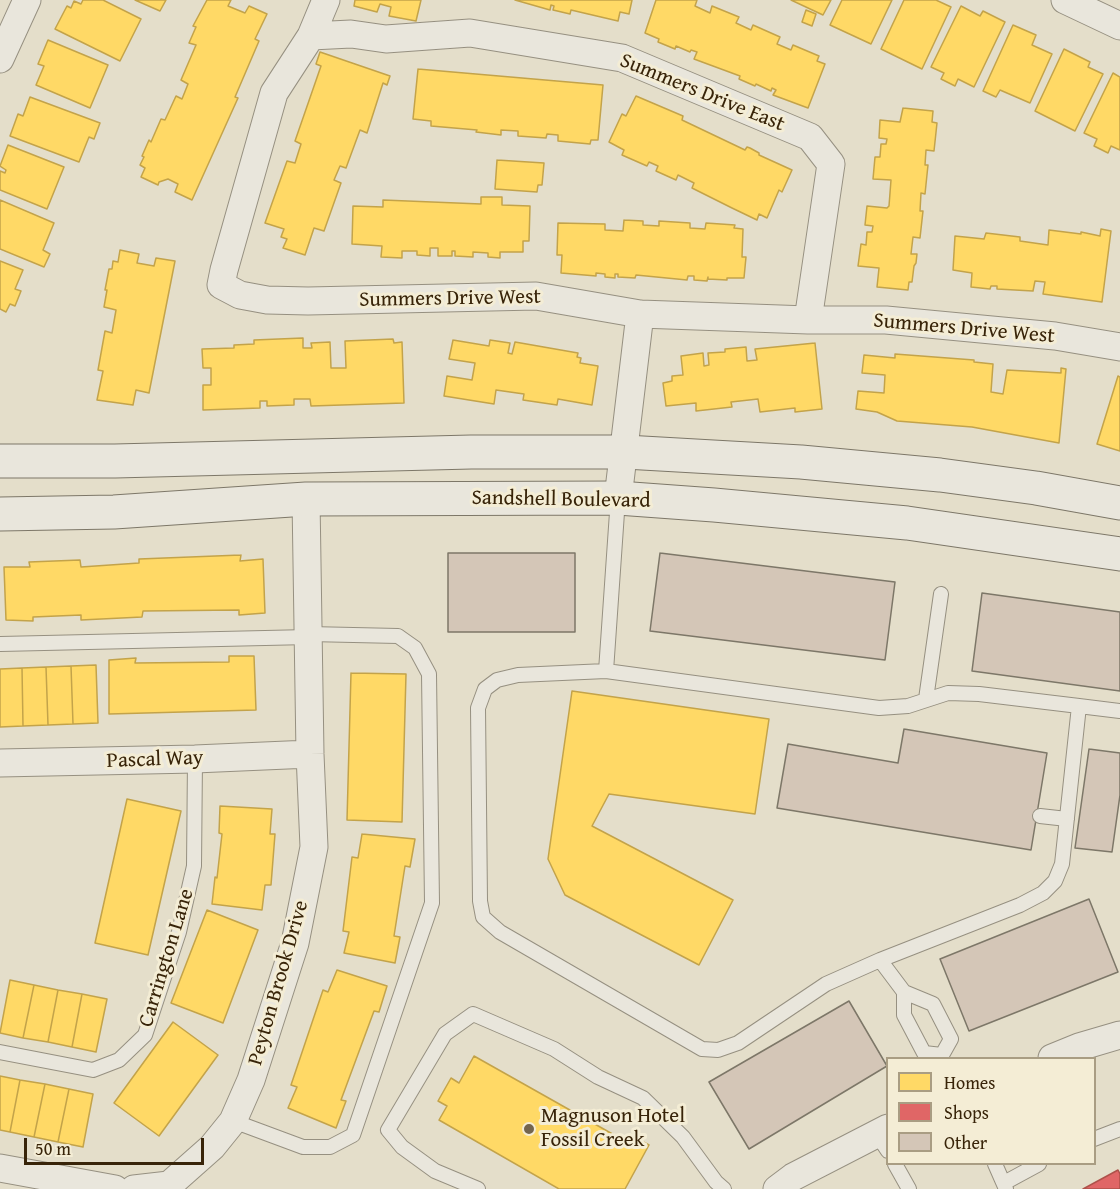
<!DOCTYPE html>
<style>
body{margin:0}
#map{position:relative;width:1120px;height:1189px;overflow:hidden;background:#e4deca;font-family:"Gentium Book Plus",serif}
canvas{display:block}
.legend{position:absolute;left:886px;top:1057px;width:210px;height:108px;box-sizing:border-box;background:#f4edd5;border:2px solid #a99d83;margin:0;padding:8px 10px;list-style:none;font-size:18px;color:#382409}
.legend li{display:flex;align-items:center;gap:12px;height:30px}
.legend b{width:30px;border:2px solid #a99d83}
.scale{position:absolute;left:24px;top:1138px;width:180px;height:27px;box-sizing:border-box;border:3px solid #382409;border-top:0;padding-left:8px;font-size:18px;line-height:21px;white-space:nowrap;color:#382409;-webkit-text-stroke:4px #f4edd5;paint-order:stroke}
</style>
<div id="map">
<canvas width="1120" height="1189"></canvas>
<ul class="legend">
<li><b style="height:16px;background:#ffd966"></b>Homes</li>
<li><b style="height:16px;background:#e06666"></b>Shops</li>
<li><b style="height:16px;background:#d4c6b7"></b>Other</li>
</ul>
<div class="scale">50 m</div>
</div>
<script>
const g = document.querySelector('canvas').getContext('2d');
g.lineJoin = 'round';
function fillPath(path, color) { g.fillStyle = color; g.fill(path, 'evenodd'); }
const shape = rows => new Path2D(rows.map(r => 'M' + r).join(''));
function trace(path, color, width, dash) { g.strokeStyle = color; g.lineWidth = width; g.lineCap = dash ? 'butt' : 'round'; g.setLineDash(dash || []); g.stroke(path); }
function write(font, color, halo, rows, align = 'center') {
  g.font = font + ' "Gentium Book Plus",serif'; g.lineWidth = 6; g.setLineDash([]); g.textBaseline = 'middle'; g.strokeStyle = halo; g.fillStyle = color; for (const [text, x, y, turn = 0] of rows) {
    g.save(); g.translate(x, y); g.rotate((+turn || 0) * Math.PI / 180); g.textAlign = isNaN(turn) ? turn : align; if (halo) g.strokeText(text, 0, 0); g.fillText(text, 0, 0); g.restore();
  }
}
const homes = shape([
 [83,0,103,0,141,19,120,61,55,29,67,6,71,8,74,1,81,4,83,0],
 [135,0,166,0,160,11,135,0],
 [207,0,231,0,228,6,245,13,249,6,267,14,255,39,259,41,235,97,238,98,192,200,175,192,178,184,168,179,159,182,158,185,141,177,145,168,140,165,144,157,142,156,149,140,151,142,161,119,165,120,176,96,182,99,188,84,181,80,196,45,189,43,196,27,193,26,207,0],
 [355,0,421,0,416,21,389,16,391,7,380,4,377,12,354,6,355,0],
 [515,0,632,0,629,14,620,12,618,21,571,10,570,14,553,10,554,6,551,5,550,10,515,0],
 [656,0,697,0,695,6,710,13,712,6,739,17,736,23,751,30,753,25,780,37,777,44,791,50,793,45,819,56,817,61,825,64,808,108,773,95,776,90,772,88,771,91,756,84,755,86,739,79,740,76,694,59,697,52,691,50,690,52,676,46,675,49,658,42,659,39,645,33,656,0],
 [791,0,831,0,823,15,791,0],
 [842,0,892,0,871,44,830,25,842,0],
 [904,0,936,0,951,7,922,69,881,49,904,0],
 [961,6,980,16,983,11,1005,22,974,87,958,79,955,86,941,79,944,73,931,67,961,6],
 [806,10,816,14,812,26,802,22,806,10],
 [1013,25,1036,35,1032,45,1052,54,1030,103,1000,90,996,97,983,91,1013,25],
 [48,40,108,65,90,108,36,85,44,66,38,64,48,40],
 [1064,49,1090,62,1088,67,1103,74,1075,131,1035,111,1064,49],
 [320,52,390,76,387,85,383,83,367,133,360,130,346,168,340,166,334,180,341,183,324,231,314,228,305,255,283,248,287,239,281,237,284,229,265,223,287,161,295,163,301,144,295,141,321,66,316,64,320,52],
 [418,69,603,85,598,140,591,140,590,144,558,141,558,135,547,134,546,138,518,136,518,131,501,130,501,135,476,132,477,130,431,126,431,121,413,119,418,69],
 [1113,73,1120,77,1120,150,1111,146,1108,153,1094,146,1097,139,1084,133,1113,73],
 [636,96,683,116,682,120,745,150,747,147,750,148,759,153,759,155,792,170,782,192,779,190,767,218,759,214,757,220,732,208,692,188,694,183,678,175,676,180,656,171,658,166,649,162,647,166,622,155,624,150,609,142,622,114,626,116,636,96],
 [30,97,100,123,94,139,89,137,79,162,10,136,18,114,23,116,30,97],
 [903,108,933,111,932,122,937,123,934,151,926,150,925,165,928,165,925,194,921,193,920,211,923,211,920,238,913,237,911,254,917,254,916,263,914,266,912,282,909,282,908,290,877,287,879,268,858,266,861,244,866,245,867,232,872,232,873,226,865,225,867,206,887,208,889,206,891,180,873,179,875,157,880,157,881,144,886,144,887,139,879,138,880,120,900,122,903,108],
 [8,145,64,167,47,209,0,190,0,171,5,173,6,170,0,166,8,145],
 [497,160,544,163,542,185,538,185,537,192,495,189,497,160],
 [481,197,502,197,502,205,530,206,529,241,523,241,523,252,500,252,500,258,488,257,488,253,473,252,473,257,455,256,455,251,452,251,452,256,438,256,438,248,430,248,430,256,417,255,417,251,402,251,402,258,381,257,382,246,352,244,353,206,383,207,383,200,481,204,481,197],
 [0,200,54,223,43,250,50,254,44,267,0,249,0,200],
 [624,220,643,221,643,225,659,226,659,221,690,223,690,228,705,229,706,223,735,225,734,228,743,229,742,257,746,257,744,278,727,278,727,280,708,279,708,277,707,281,694,280,694,276,688,276,687,280,636,275,635,278,618,277,618,274,615,274,615,278,605,277,605,274,596,273,596,276,561,273,562,255,557,255,558,223,605,224,605,230,623,231,624,220],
 [1101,229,1111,231,1102,302,1043,294,1045,282,1035,281,1033,291,997,289,997,286,991,286,990,289,971,287,972,273,953,270,955,236,984,239,986,233,1020,237,1020,241,1048,245,1049,230,1081,234,1081,232,1100,236,1101,229],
 [120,250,139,254,137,263,154,266,156,258,175,261,149,393,136,390,133,405,97,400,103,371,98,370,105,331,112,333,116,310,104,307,107,290,105,290,109,269,112,269,113,261,118,262,120,250],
 [0,261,23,270,15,289,21,291,15,306,10,304,6,312,0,309,0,261],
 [303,338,303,348,312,348,311,343,330,342,331,368,346,368,345,341,393,339,394,343,402,342,404,403,311,406,310,399,294,399,294,405,267,406,267,401,260,401,260,408,203,410,203,385,211,385,211,368,203,368,202,349,234,348,234,345,254,344,254,340,303,338],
 [453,340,489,346,490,340,510,343,508,353,512,354,515,342,578,353,577,357,581,358,580,363,598,366,592,405,558,399,557,405,523,400,524,394,496,390,494,404,444,396,447,376,472,380,475,363,449,359,453,340],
 [815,343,822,409,795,412,795,408,760,412,758,399,731,402,732,407,696,411,696,403,666,406,663,383,672,381,672,376,683,375,681,356,703,353,704,366,709,365,708,353,725,352,725,349,746,347,747,361,757,360,755,349,815,343],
 [895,354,974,360,974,362,993,364,991,392,1003,394,1007,370,1061,373,1061,368,1066,369,1059,443,972,427,897,421,877,412,856,409,858,391,884,393,885,375,862,373,864,355,895,358,895,354],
 [1118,376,1120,377,1120,451,1097,444,1118,376],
 [241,555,240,561,263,559,265,613,239,615,239,610,143,611,142,617,81,620,81,615,33,617,33,621,6,620,4,567,30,567,29,562,80,560,81,567,139,563,139,559,241,555],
 [229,656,254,656,256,710,109,714,109,660,136,658,135,663,229,662,229,656],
 [96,665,98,723,73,724,71,666,96,665],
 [71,666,73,724,48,725,46,667,71,666],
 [46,667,48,725,23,726,22,668,46,667],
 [22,668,23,726,0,727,0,669,22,668],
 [351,673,406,674,402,822,347,820,351,673],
 [572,691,769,719,755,814,609,794,592,826,733,900,699,965,565,895,548,859,572,691],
 [127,799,181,811,148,955,95,943,127,799],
 [220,806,272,809,270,834,275,834,271,885,265,885,262,910,212,904,215,877,217,878,222,834,219,833,220,806],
 [362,834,415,839,410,867,405,866,394,936,400,937,395,963,344,953,349,932,343,931,352,857,358,858,362,834],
 [207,910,258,930,223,1023,171,1003,207,910],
 [337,970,387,986,379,1012,374,1011,341,1100,346,1101,336,1128,288,1108,297,1087,291,1085,323,990,328,992,337,970],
 [10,980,34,985,23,1038,0,1033,10,980],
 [34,985,58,990,48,1042,23,1038,34,985],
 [58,990,82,994,72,1047,48,1042,58,990],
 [82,994,107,999,96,1052,72,1047,82,994],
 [173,1022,218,1055,159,1136,114,1103,173,1022],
 [474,1056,632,1145,636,1138,649,1145,625,1189,559,1189,439,1120,447,1106,438,1101,451,1078,459,1083,474,1056],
 [0,1076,20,1080,10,1132,0,1130,0,1076],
 [20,1080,45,1084,34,1137,10,1132,20,1080],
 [45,1084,69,1089,58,1142,34,1137,45,1084],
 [69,1089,93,1094,83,1147,58,1142,69,1089]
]);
fillPath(homes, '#ffd966');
trace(homes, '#c3a34a', 1.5);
const shops = shape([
 [1118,1170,1120,1174,1120,1189,1083,1189,1118,1170]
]);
fillPath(shops, '#e06666');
trace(shops, '#ae524a', 1.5);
const building = shape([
 [448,553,575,553,575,632,448,632,448,553],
 [660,553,895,582,885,660,650,631,660,553],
 [982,593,1120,612,1120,691,972,671,982,593],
 [904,729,1047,753,1031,850,777,808,788,744,898,763,904,729],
 [1089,749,1120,753,1120,795,1112,852,1075,848,1089,749],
 [1089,899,1118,972,969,1031,940,959,1089,899],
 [849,1001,887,1066,749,1149,709,1082,849,1001]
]);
fillPath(building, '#d4c6b7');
trace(building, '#7d7768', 1.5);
const lane = shape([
 [0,644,309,637],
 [606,671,618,498],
 [926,699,941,594],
 [1079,706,1062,864,1055,881,1043,893,1020,905,880,960,826,984,738,1043,718,1050,702,1049,500,932,483,917,480,901,478,708,485,689,497,680,518,675,606,671,879,708,908,706,948,693,979,694,1079,706,1120,711],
 [1040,816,1067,819],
 [880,960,904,992,904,1015,924,1053,942,1055],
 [904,992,933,1004,951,1039,942,1055],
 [0,1052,93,1070,119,1060,145,1035,179,932,194,866,195,759],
 [233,1121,303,1147,330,1147,353,1135,432,903,429,674,415,648,398,636,309,634],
 [876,1133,888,1151],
 [1094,1139,1120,1129],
 [895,1164,909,1189],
 [995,1164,1006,1189],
 [1004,1183,1039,1164],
 [478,1189,435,1171,402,1147,388,1130,445,1034,473,1014,554,1049,598,1077,643,1098,683,1137,716,1182,724,1189]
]);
const street = shape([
 [1065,0,1120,26],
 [311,36,351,34,386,39,470,33,622,58,810,137,831,164,808,320,640,314,536,296,308,301,267,300,240,295,221,285,224,270,274,93,311,36,326,0],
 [0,59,27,0],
 [808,320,886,320,1055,336,1120,347],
 [618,498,640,314],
 [0,763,195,759,310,754],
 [1052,1058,1079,1047,1120,1035],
 [0,1168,115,1189],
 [134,1189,169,1185,212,1147,233,1121,251,1080,295,943,314,847,310,754,306,499],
 [777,1189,793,1177,888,1128]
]);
const secondary = shape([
 [0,461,115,461,471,452,625,452,801,462,940,475,1036,488,1120,503],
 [0,514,114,512,306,499,618,498,714,505,907,523,1120,554]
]);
trace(lane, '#969081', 16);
trace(street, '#969081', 29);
trace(secondary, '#7d7768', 35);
trace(lane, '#e9e6dc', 14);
trace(street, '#e9e6dc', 27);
trace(secondary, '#e9e6dc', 33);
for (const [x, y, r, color] of [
 [529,1129,6,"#74654d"]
]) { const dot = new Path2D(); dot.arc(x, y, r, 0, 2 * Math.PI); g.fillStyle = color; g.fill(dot); trace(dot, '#f4edd5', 2); }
write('21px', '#382409', '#f4edd5', [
 ["Summers Drive East",702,93,22],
 ["Summers Drive West",450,299,-1],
 ["Summers Drive West",964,329,5],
 ["Sandshell Boulevard",561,500,1],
 ["Pascal Way",155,760,-2],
 ["Carrington Lane",167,958,-73],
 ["Peyton Brook Drive",279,983,-74]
]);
write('21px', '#382409', '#f4edd5', [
 ["Magnuson Hotel",541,1117],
 ["Fossil Creek",541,1141]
], 'left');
</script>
